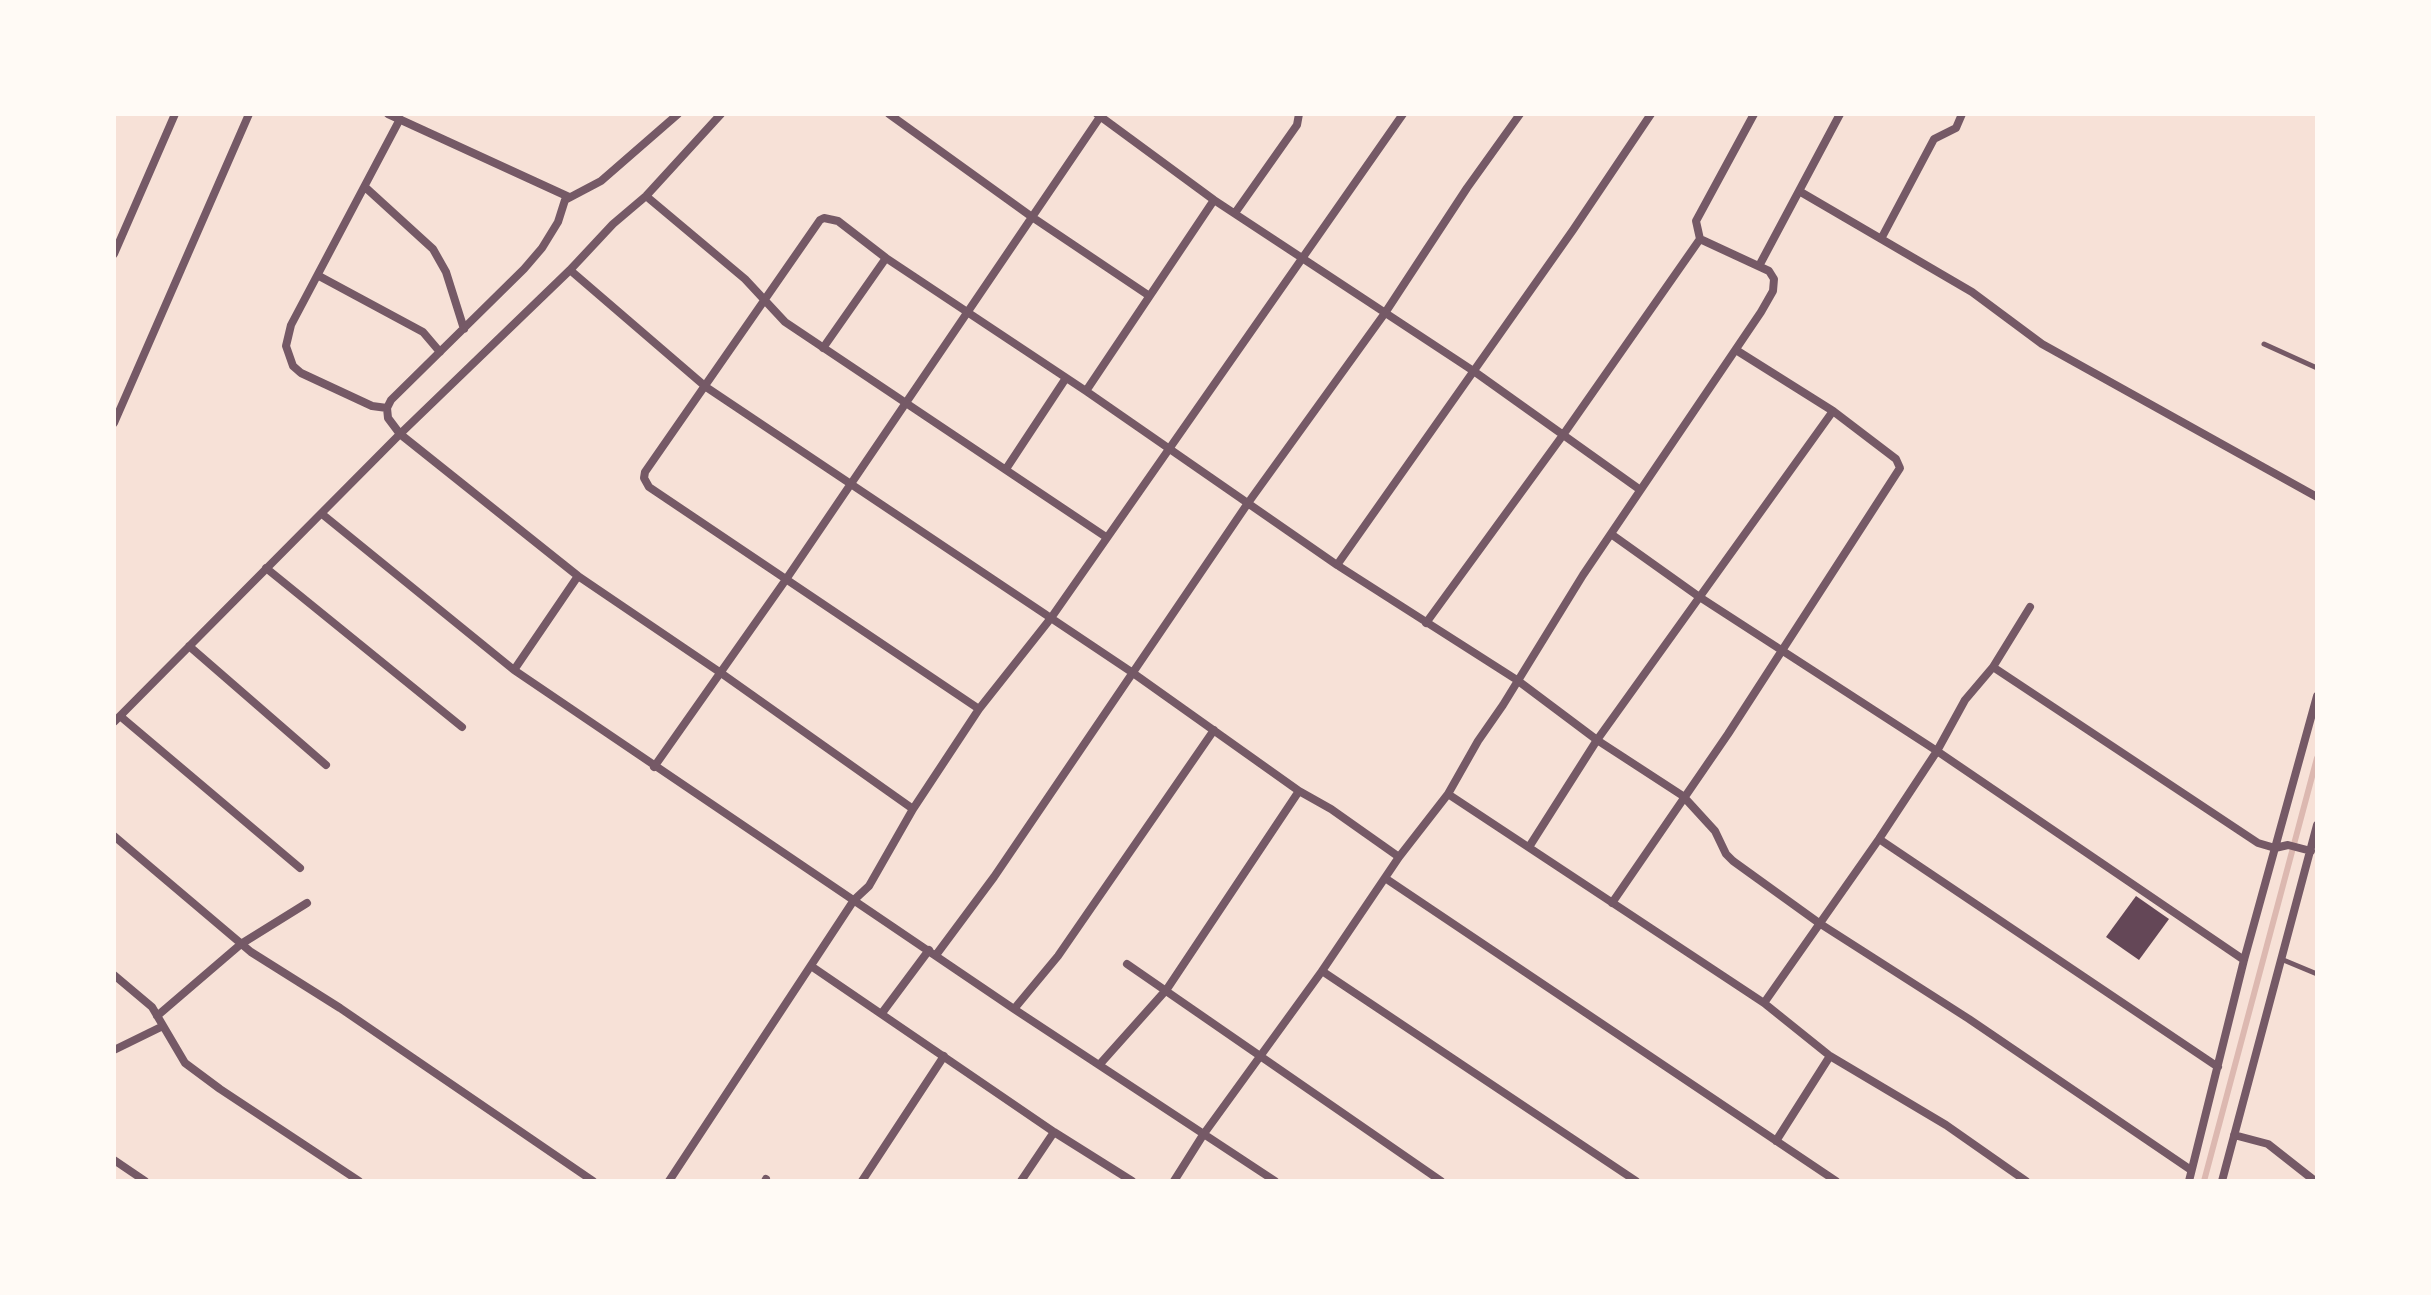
<!DOCTYPE html>
<style>
body{margin:0}
#map{position:relative;width:2431px;height:1295px;overflow:hidden;background:#f7e1d7;font-family:Jost,sans-serif}
canvas{display:block}
.frame{position:absolute;inset:0;border:116px solid #fffaf5;pointer-events:none}
</style>
<div id="map">
<canvas width="2431" height="1295"></canvas>
<div class="frame"></div>
</div>
<script>
const g = document.querySelector('canvas').getContext('2d');
g.lineJoin = 'round';
const shape = rows => new Path2D(rows.map(r => 'M' + r).join(''));
function trace(path, color, width, dash) { g.strokeStyle = color; g.lineWidth = width; g.lineCap = dash ? 'butt' : 'round'; g.setLineDash(dash || []); g.stroke(path); }
function fillPath(path, color) { g.fillStyle = color; g.fill(path, 'evenodd'); }
trace(shape([
 [2204,1181,2317,758]
]), '#dcb8b0', 6);
fillPath(shape([
 [2136,896,2169,919,2139,960,2106,937]
]), '#644757');
trace(shape([
 [2264,344,2317,368],
 [2281,959,2317,974]
]), '#755966', 5);
trace(shape([
 [388,114,569,197],
 [678,114,601,181,565,200,558,222,542,248,524,269,391,400,387,408,388,418,400,434,578,576,721,673,913,809],
 [889,114,1032,217,1148,295],
 [1097,114,1214,200,1475,372,1639,489],
 [365,187,433,249,446,272,464,329],
 [1799,191,1972,292,2042,344,2317,497],
 [646,196,745,279,785,322,1106,537],
 [1235,213,1297,125,1299,114],
 [1700,239,1696,221,1754,114],
 [1881,239,1934,139,1956,128,1962,114],
 [114,254,175,114],
 [1759,266,1840,114],
 [570,270,706,387,1133,673,1299,791,1331,809,1399,857],
 [319,276,423,332,440,352],
 [823,348,886,258],
 [1086,391,1214,200],
 [387,408,372,406,301,373,293,366,286,346,291,325,400,119],
 [114,423,249,114],
 [1006,469,1066,378],
 [322,514,514,670,1014,1009,1275,1181],
 [1611,534,1698,596,1937,751,2244,960],
 [1337,565,1573,230,1651,114],
 [266,568,462,727],
 [189,646,326,765],
 [1993,667,2258,843,2275,848,2288,845,2311,851],
 [514,670,578,576],
 [979,709,649,487,644,478,645,472,820,220,824,218,838,221,886,258,1086,391,1337,565,1517,680,1597,740,1683,796,1715,831,1726,854,1733,861,1819,923,1969,1019,2191,1170],
 [120,716,300,868],
 [114,722,400,434,570,270,613,224,646,196,721,114],
 [654,767,787,578,1102,114],
 [1448,794,1764,1003,1830,1056,1946,1125,2026,1181],
 [114,836,251,952,340,1008,593,1181],
 [1879,839,2218,1067],
 [1529,847,1597,740,1833,411],
 [1385,878,1836,1181],
 [1612,903,1728,734,1900,468,1896,459,1833,411,1736,350],
 [936,955,994,877,1248,503,1385,313,1467,188,1520,114],
 [1127,964,1441,1181],
 [811,966,1054,1132,1132,1181],
 [1322,971,1636,1181],
 [114,975,152,1007,185,1063,220,1089,359,1181],
 [1764,1003,1879,839,1937,751,1965,700,1993,667,2030,607],
 [1014,1009,1058,956,1214,730],
 [882,1013,929,950],
 [157,1016,241,944,307,903],
 [114,1050,163,1026],
 [1100,1064,1167,989,1299,791],
 [2234,1135,2268,1144,2315,1181],
 [1776,1141,1830,1056],
 [114,1160,145,1181],
 [669,1181,854,900,869,886,913,809,979,709,1051,618,1403,114],
 [765,1181,766,1179],
 [862,1181,944,1056],
 [1021,1181,1054,1132],
 [1174,1181,1203,1135,1322,971,1399,857,1448,794,1478,741,1503,705,1583,575,1761,312,1773,291,1774,279,1769,271,1700,239,1563,435,1426,623],
 [2189,1181,2244,960,2317,696],
 [2222,1181,2317,825]
]), '#755966', 8);
</script>
